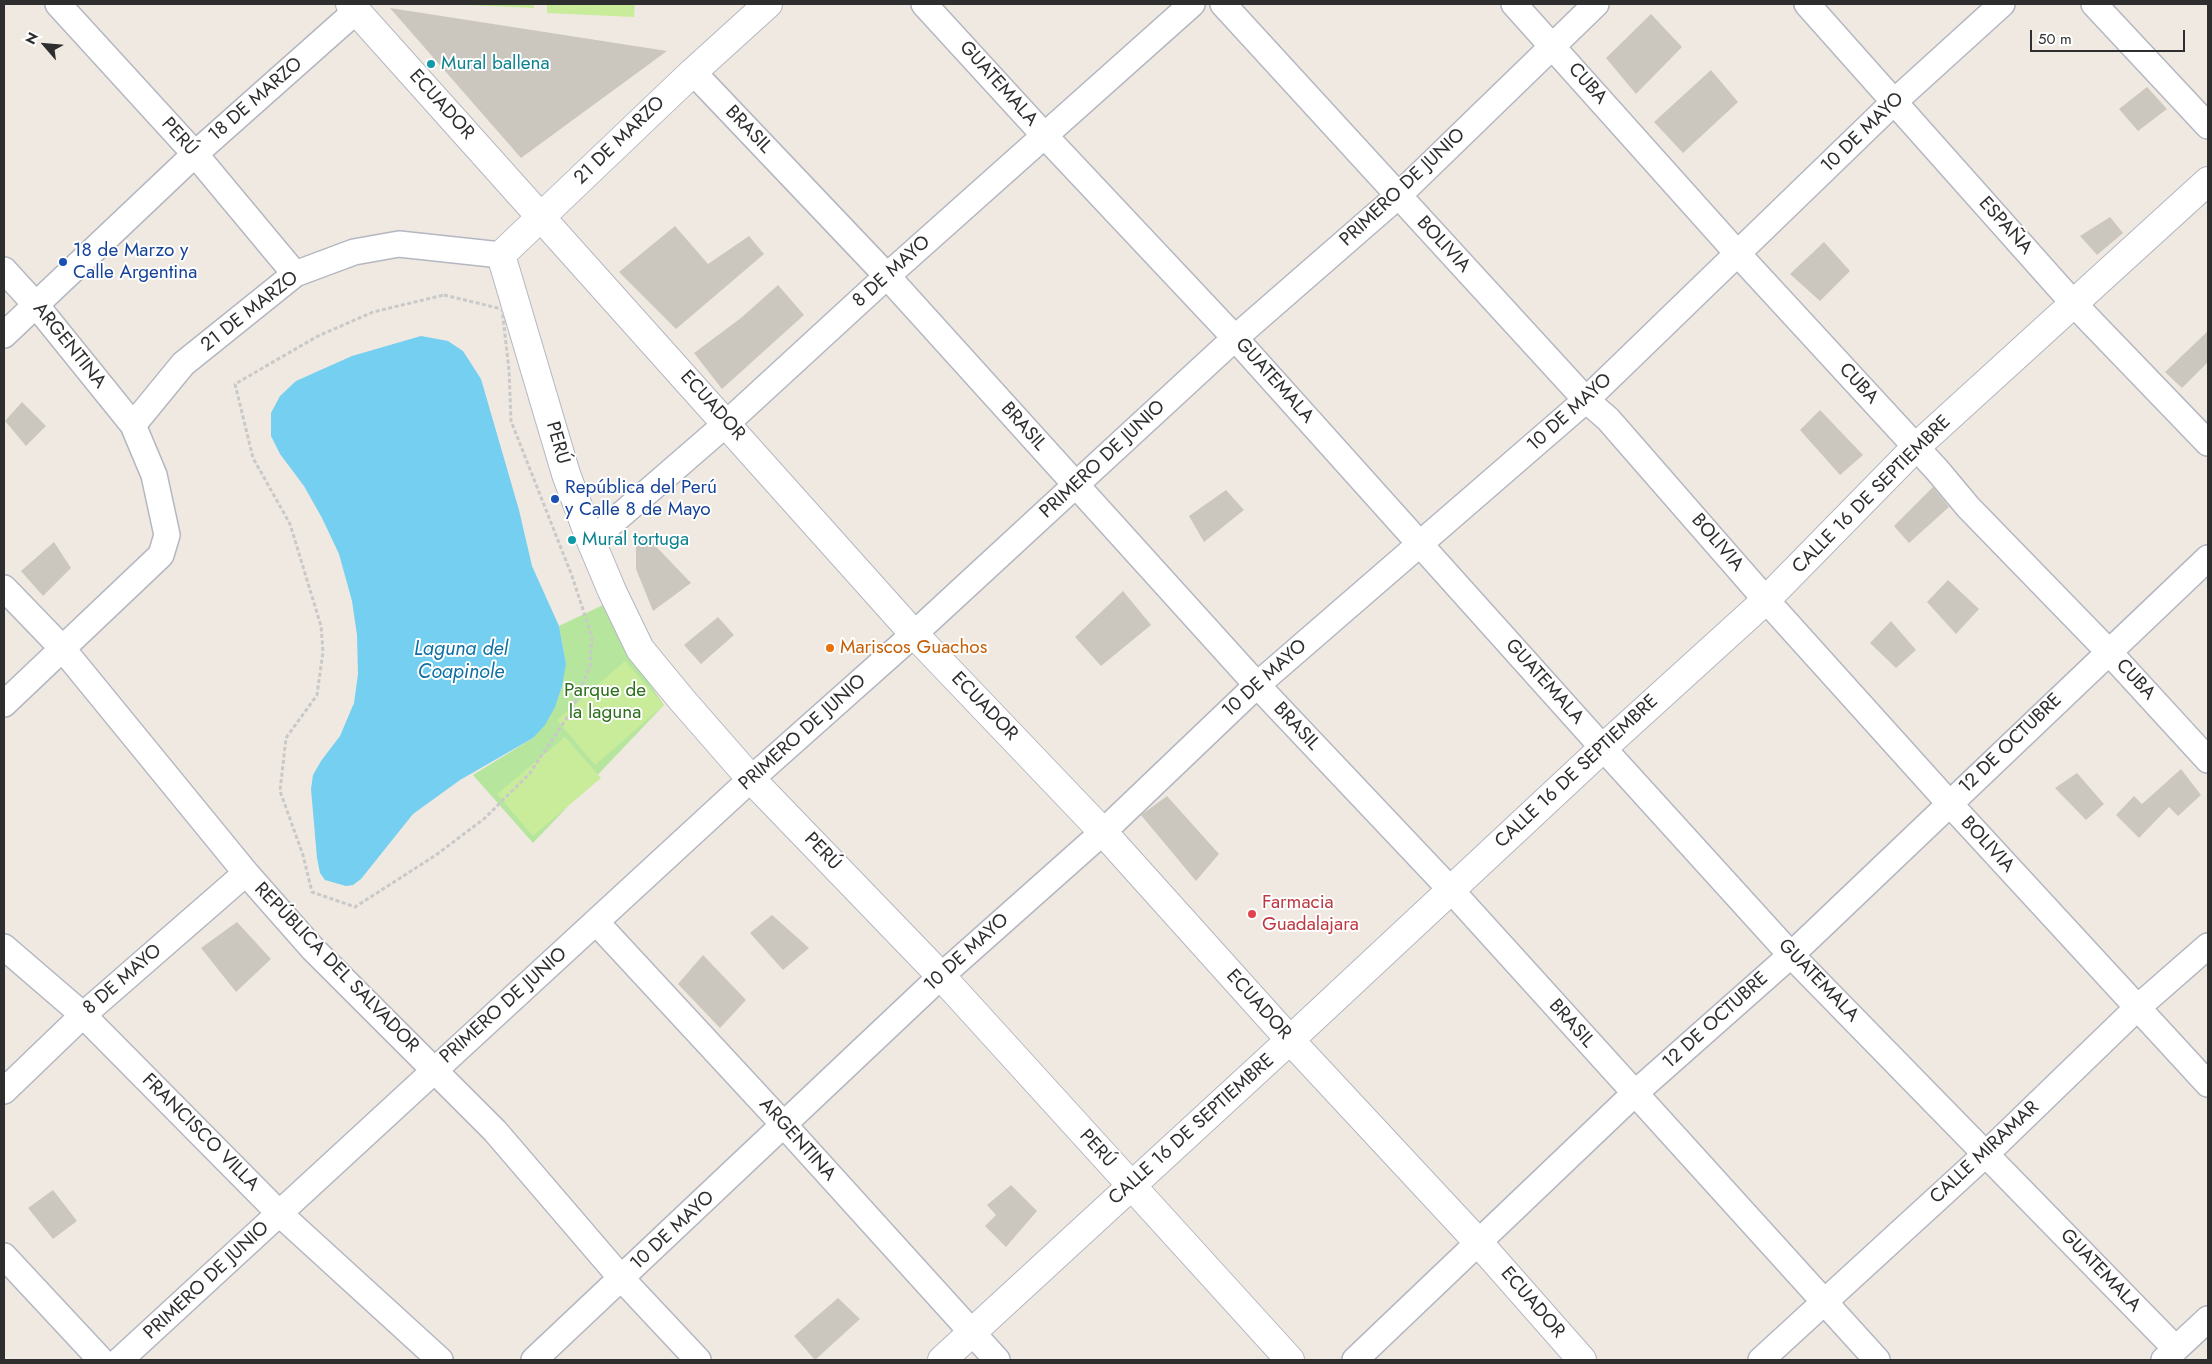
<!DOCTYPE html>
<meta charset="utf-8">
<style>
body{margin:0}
#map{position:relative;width:2212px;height:1364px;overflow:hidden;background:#efe9e1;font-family:Jost,sans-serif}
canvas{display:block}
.frame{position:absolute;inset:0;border:5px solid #2e2e2e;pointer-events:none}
.north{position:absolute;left:20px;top:20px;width:50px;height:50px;-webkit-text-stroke:4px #fff;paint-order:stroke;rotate:297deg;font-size:14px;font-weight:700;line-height:20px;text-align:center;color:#2e2e2e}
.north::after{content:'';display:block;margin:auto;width:18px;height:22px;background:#2e2e2e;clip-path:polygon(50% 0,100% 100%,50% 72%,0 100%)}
.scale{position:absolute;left:2030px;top:30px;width:155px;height:22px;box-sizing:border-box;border:2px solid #2e2e2e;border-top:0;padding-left:6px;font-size:15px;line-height:18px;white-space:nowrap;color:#2e2e2e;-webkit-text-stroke:4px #fff;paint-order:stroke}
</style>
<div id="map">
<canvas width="2212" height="1364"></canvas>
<div class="frame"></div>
<div class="north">N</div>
<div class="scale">50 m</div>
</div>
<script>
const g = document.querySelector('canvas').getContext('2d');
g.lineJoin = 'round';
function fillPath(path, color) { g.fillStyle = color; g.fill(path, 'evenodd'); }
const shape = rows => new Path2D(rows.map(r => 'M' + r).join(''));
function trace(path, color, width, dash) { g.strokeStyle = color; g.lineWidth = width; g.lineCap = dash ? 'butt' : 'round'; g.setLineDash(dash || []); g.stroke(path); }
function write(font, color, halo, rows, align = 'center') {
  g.font = font + ' Jost,sans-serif'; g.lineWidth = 4; g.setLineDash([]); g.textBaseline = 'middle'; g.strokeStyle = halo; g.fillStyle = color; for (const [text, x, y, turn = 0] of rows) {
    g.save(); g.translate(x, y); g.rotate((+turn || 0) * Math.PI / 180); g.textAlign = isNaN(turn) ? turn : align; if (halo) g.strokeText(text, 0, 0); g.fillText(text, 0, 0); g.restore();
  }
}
fillPath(shape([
 [607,603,627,651,664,705,533,843,473,775,533,738,566,664,559,626]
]), '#b6e59e');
fillPath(shape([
 [445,4,534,4,534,8],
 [547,4,635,4,634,17,547,13],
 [625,661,664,705,595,765,557,720],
 [565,737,601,778,533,836,497,794]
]), '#c9ec9a');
fillPath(shape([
 [421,336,448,341,463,351,481,379,519,510,532,566,559,626,566,664,562,686,555,707,545,725,533,738,460,780,413,814,361,879,353,885,346,886,325,880,320,873,317,858,311,789,313,775,321,761,340,736,354,703,358,674,357,635,352,601,339,554,322,518,304,486,280,454,271,436,271,413,280,396,296,381,352,356]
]), '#75cff0');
fillPath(shape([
 [390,8,667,51,521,158],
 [1651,14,1682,47,1636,94,1606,58],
 [1711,70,1738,102,1683,153,1654,122],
 [2147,87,2167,109,2138,131,2119,109],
 [2110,217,2123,233,2097,255,2080,236],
 [675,226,708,264,749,236,764,254,676,329,619,272],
 [1824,242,1850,271,1820,301,1790,274],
 [778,285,804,315,722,389,694,353,741,318],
 [2208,331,2208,362,2182,388,2165,372],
 [22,402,46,426,26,446,5,421],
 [1820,410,1863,455,1840,475,1800,430],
 [1933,487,1949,507,1909,543,1894,526],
 [1226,490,1244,510,1204,542,1189,516],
 [646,536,691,583,653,611,636,569,636,545],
 [54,542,71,568,43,596,21,571],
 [1948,580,1979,609,1956,634,1927,602],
 [1123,591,1151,625,1101,666,1075,637],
 [718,617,734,635,701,664,684,645],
 [1891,621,1916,650,1896,668,1870,643],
 [2181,769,2201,795,2178,816,2169,807,2139,838,2116,815,2134,796,2142,804],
 [2077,773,2104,804,2086,820,2055,788],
 [1167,796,1219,854,1196,881,1141,815],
 [772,915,809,948,783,970,750,933],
 [237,922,271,959,236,992,201,948],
 [703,955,746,1000,720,1028,678,984],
 [1011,1185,1037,1211,1006,1247,985,1226,996,1215,987,1205],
 [53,1190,77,1221,53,1239,28,1208],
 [838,1298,860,1319,815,1360,794,1336]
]), '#cbc7bf');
const street = shape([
 [58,4,195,154,295,274],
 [924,4,1044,135,1235,338,1603,748,1791,955,2176,1349],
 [1223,4,1586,400,1608,419,1766,600,1949,803,2208,1084],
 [1514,4,1738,254,1938,471,1968,507,2108,651,2208,760],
 [1807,4,2074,304,2208,443],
 [2094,4,2208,126],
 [693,72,887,276,1257,685,1450,889,1877,1360],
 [4,270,36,305,133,425,154,475,167,535,161,555,4,704],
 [4,335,195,154,356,11],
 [133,425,183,364,295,274,354,252,399,244,501,255],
 [591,541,727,423,887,276,1192,4],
 [4,588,62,648,246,873,313,949,495,1131,622,1279,698,1360],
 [596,922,785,1126,997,1360],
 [4,947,83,1015,280,1214,440,1360],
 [4,1091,83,1015,246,873],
 [4,1256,101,1360],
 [120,1360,751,779,914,634,1235,338,1398,196,1596,4],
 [534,1360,941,976,1103,832,1257,685,1586,400,1894,102,2002,4],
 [1355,1360,1634,1094,1791,955,2208,558],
 [1761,1360,1987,1153,2137,1008,2208,946],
 [2164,1360,2208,1319]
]);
const secondary = shape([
 [350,4,914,634,1103,832,1290,1040,1478,1242,1582,1360],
 [768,4,693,72,501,255,566,474,591,541,612,591,640,649,682,700,751,779,941,976,1290,1360],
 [942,1360,1290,1040,1603,748,1766,600,1916,447,2208,181]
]);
trace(street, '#b4b7c1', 28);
trace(secondary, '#b4b7c1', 30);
trace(shape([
 [444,295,502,309,509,370,511,421,572,576,592,637,590,666,572,710,530,773,485,818,436,855,355,907,312,892,303,855,280,791,286,738,317,695,323,652,321,626,290,524,253,458,235,384,318,336,373,312,444,295]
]), '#c9c9c9', 3, [4, 2.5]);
trace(street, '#fff', 25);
trace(secondary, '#fff', 28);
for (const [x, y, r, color] of [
 [431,64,5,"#0f9aa8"],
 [63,262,5,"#1a4fb4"],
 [555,499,5,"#1a4fb4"],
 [572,540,5,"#0f9aa8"],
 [830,648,5,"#e8710a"],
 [1252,914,5,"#e0444e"]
]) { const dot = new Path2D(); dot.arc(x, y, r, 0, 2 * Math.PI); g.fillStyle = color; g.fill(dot); trace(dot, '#fff', 2); }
write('19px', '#0d838f', '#fff', [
 ["Mural ballena",441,64],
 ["Mural tortuga",582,540]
], 'left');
write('19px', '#2e2e2e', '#fff', [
 ["GUATEMALA",998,84,48],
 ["CUBA",1587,84,48],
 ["18 DE MARZO",256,100,-41],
 ["ECUADOR",441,105,48],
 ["BRASIL",748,130,46],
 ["10 DE MAYO",1863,133,-44],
 ["PERÚ",179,137,48],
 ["21 DE MARZO",620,141,-44],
 ["PRIMERO DE JUNIO",1403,188,-43],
 ["ESPAÑA",2005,226,48],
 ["BOLIVIA",1443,245,47],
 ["8 DE MAYO",892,272,-42],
 ["21 DE MARZO",250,312,-38],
 ["ARGENTINA",69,346,51],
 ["GUATEMALA",1274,381,48],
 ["CUBA",1858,384,47],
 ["ECUADOR",712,406,48],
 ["10 DE MAYO",1570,413,-42],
 ["BRASIL",1023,427,48],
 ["PERÚ",557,443,74],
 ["PRIMERO DE JUNIO",1103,460,-43],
 ["CALLE 16 DE SEPTIEMBRE",1872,495,-45],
 ["BOLIVIA",1717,543,49],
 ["10 DE MAYO",1265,679,-42],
 ["CUBA",2135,680,47],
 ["GUATEMALA",1544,682,48],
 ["ECUADOR",984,707,46],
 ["BRASIL",1296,727,47],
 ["PRIMERO DE JUNIO",803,733,-42],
 ["12 DE OCTUBRE",2011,744,-44],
 ["CALLE 16 DE SEPTIEMBRE",1577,772,-43],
 ["BOLIVIA",1987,845,47],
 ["PERÚ",822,852,46],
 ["10 DE MAYO",967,953,-42],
 ["REPÚBLICA DEL SALVADOR",336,968,46],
 ["8 DE MAYO",123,980,-41],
 ["GUATEMALA",1818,981,46],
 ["ECUADOR",1258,1005,48],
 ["PRIMERO DE JUNIO",504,1006,-42],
 ["12 DE OCTUBRE",1716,1021,-42],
 ["BRASIL",1571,1024,48],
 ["CALLE 16 DE SEPTIEMBRE",1192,1130,-42],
 ["FRANCISCO VILLA",200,1133,45],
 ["ARGENTINA",797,1140,48],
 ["PERÚ",1097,1149,48],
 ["CALLE MIRAMAR",1985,1153,-43],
 ["10 DE MAYO",673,1231,-43],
 ["GUATEMALA",2100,1271,46],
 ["PRIMERO DE JUNIO",207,1281,-43],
 ["ECUADOR",1532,1303,49]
]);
write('19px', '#164399', '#fff', [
 ["18 de Marzo y",73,251],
 ["Calle Argentina",73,273],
 ["República del Perú",565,488],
 ["y Calle 8 de Mayo",565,510]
], 'left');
write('19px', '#c56008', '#fff', [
 ["Mariscos Guachos",840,648]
], 'left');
write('19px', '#2c6e1b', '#fff', [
 ["Parque de",605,691],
 ["la laguna",605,713]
]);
write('19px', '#be3a42', '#fff', [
 ["Farmacia",1262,903],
 ["Guadalajara",1262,925]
], 'left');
write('italic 20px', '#0d6fa3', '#fff', [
 ["Laguna del",461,650],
 ["Coapinole",461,673]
]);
</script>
